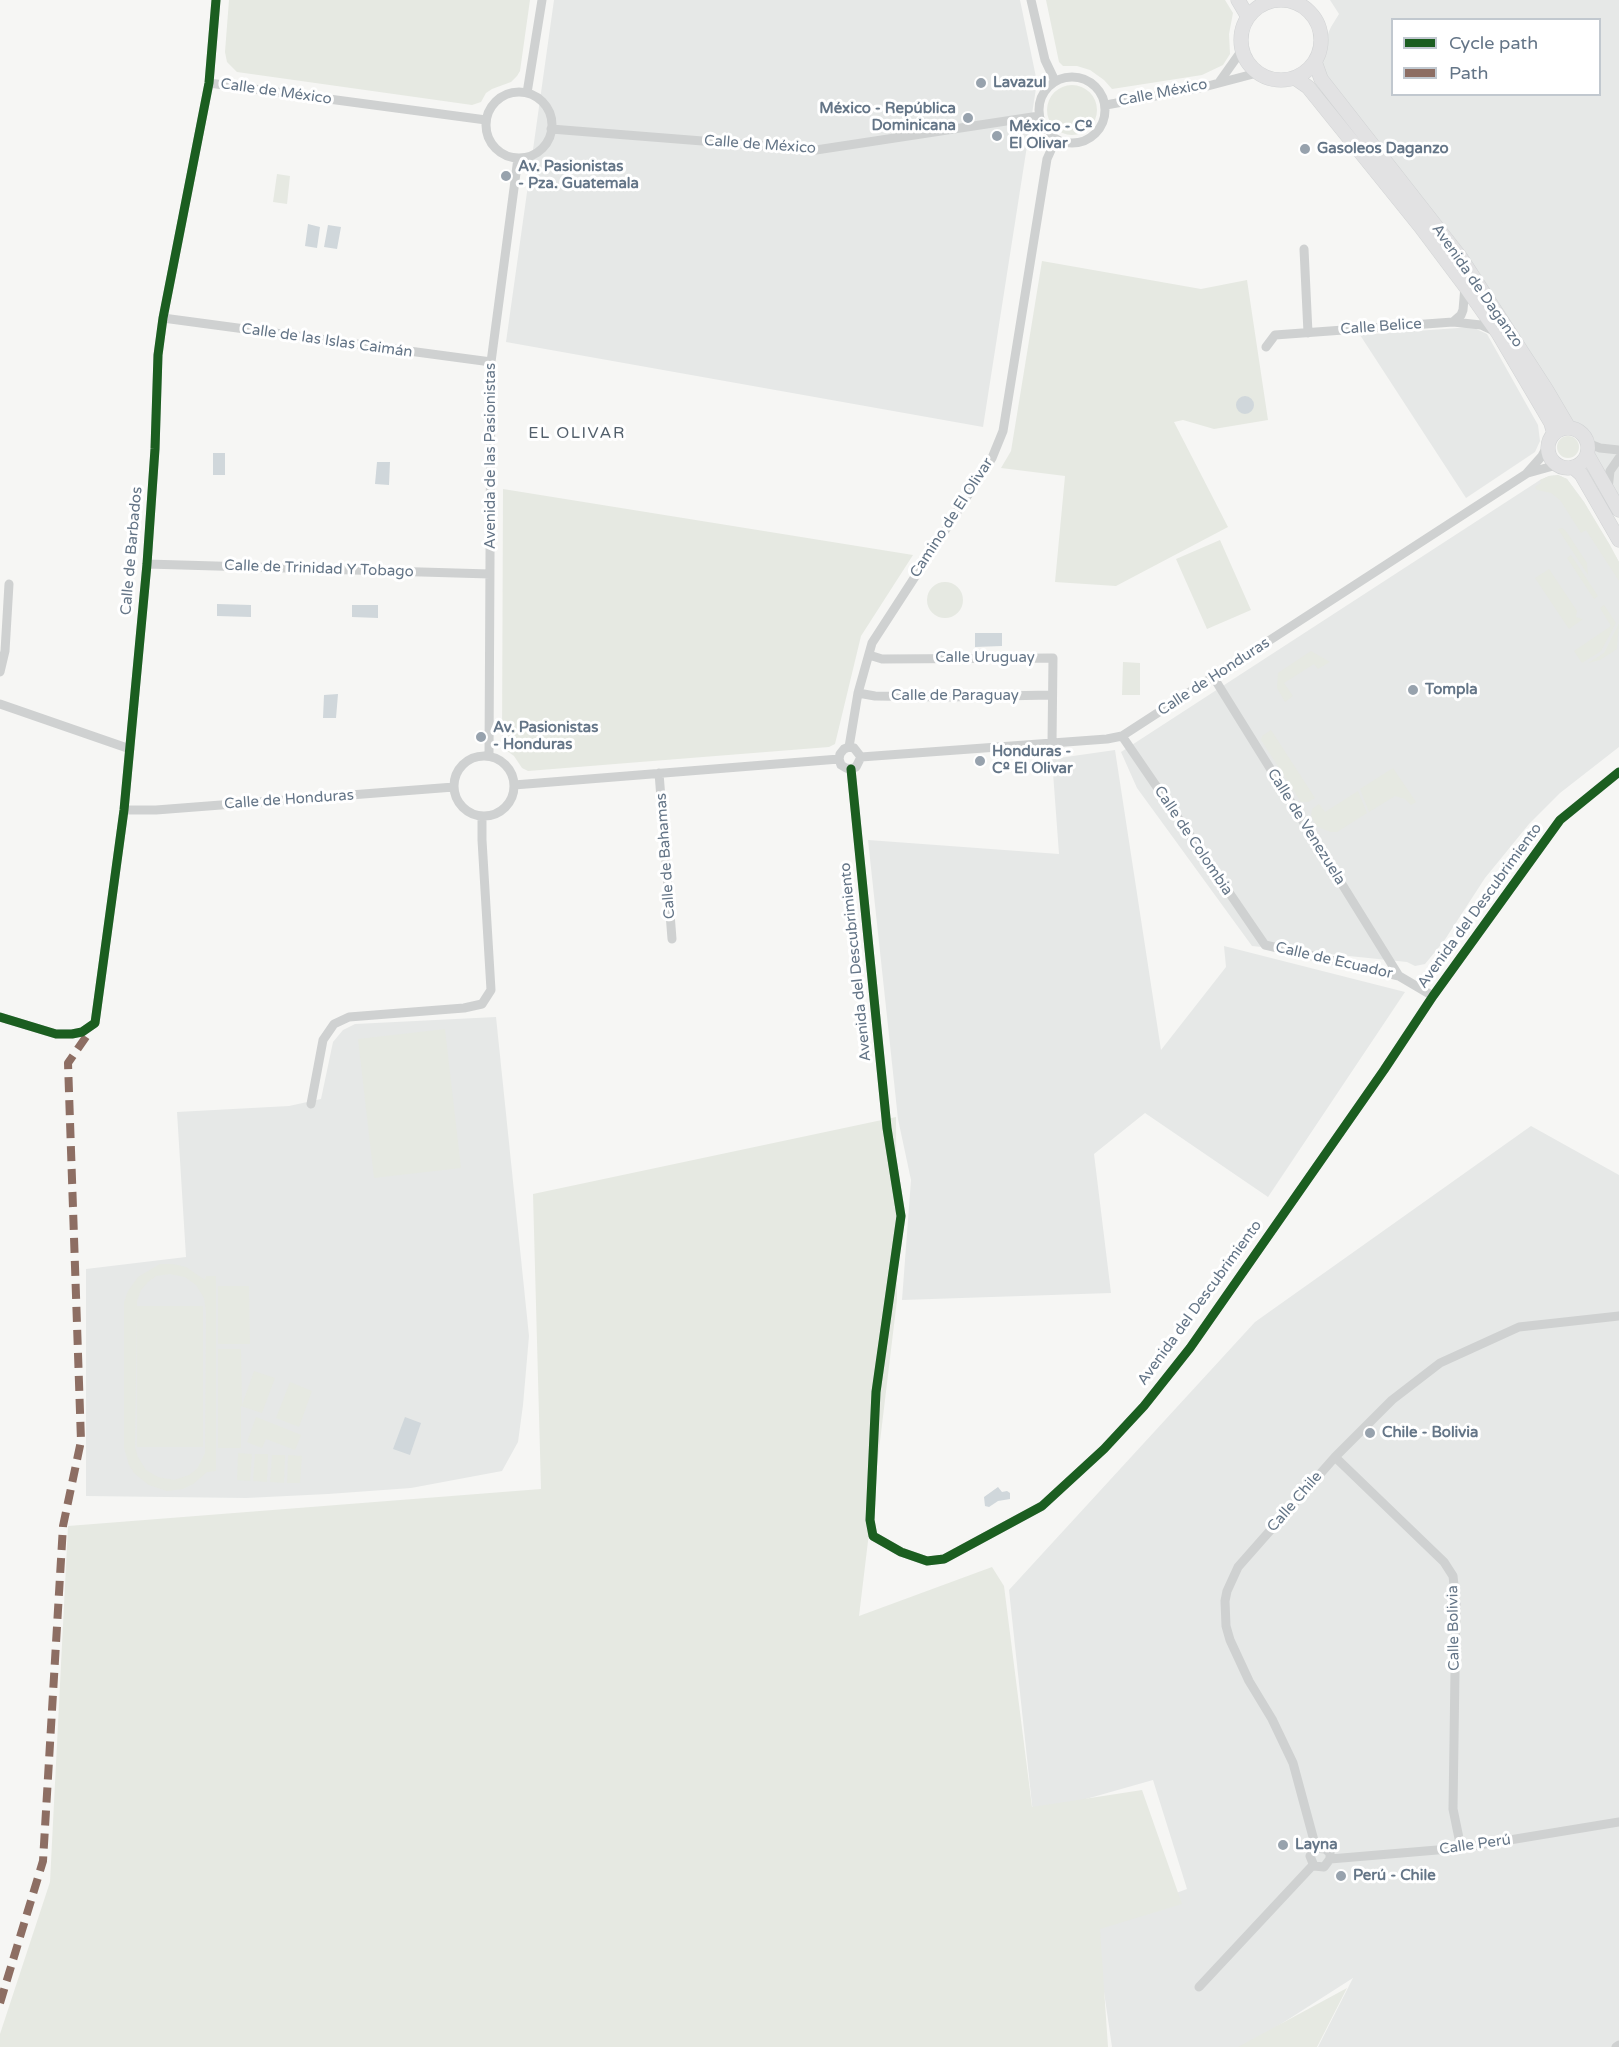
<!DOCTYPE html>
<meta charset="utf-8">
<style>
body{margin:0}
#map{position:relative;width:1619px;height:2047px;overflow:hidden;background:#f6f6f4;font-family:"Varela Round",sans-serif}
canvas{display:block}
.legend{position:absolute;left:1391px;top:18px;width:210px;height:78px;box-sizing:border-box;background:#fff;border:2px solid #c1c8cf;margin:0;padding:8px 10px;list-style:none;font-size:18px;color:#647587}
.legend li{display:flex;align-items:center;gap:12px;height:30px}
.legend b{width:30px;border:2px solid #c1c8cf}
</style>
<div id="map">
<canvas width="1619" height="2047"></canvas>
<ul class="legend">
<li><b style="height:8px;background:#1b5e20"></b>Cycle path</li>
<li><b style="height:8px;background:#8d6e63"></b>Path</li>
</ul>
</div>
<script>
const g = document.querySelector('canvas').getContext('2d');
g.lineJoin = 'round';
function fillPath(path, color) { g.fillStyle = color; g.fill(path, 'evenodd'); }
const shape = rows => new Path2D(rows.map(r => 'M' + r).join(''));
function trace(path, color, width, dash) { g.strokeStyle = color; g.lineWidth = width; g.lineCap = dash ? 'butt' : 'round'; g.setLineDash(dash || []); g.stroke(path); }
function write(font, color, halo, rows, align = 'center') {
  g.font = font + ' "Varela Round",sans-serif'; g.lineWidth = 6; g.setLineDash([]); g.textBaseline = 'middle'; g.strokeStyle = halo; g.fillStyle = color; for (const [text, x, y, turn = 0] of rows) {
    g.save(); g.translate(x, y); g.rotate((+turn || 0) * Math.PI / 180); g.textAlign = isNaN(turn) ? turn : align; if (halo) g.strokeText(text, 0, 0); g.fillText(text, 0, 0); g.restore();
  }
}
fillPath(shape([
 [554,0,1020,0,1037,82,983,427,506,342],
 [1330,0,1619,0,1619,510,1585,439,1574,429,1315,62,1331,27,1339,14],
 [1392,20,1600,20,1600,94,1392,94],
 [1472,327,1487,334,1538,425,1540,441,1535,452,1466,498,1360,335],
 [1558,475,1567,479,1584,502,1619,562,1619,747,1560,793,1529,824,1485,878,1444,941,1425,964,1415,966,1407,962,1252,946,1137,788,1121,752,1540,480,1549,476],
 [1115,750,1161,1050,1226,967,1224,946,1405,992,1268,1197,1145,1113,1094,1154,1111,1293,902,1300,911,1180,898,1119,868,840,1059,854,1052,759],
 [496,1017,529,1336,523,1405,518,1442,502,1471,411,1488,328,1494,246,1498,86,1496,86,1269,186,1257,177,1112,289,1106,321,1099,333,1042,343,1030,355,1024],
 [1531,1126,1619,1175,1619,2047,1318,2047,1353,1978,1245,2047,1112,2047,1094,1923,1187,1889,1153,1780,1033,1814,1009,1590,1255,1322]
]), '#e6e8e7');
fillPath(shape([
 [229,0,530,0,520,71,517,76,511,82,492,89,486,93,481,102,472,105,237,72,227,62,225,52],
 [1046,0,1225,0,1233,13,1229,34,1230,54,1223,65,1202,75,1112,89,1104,80,1090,70,1077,66,1063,66,1059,62],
 '1047 110a25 25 0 1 1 50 0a25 25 0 1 1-50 0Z',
 [277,174,290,176,287,204,273,202],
 [1042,261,1201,289,1247,280,1268,420,1214,429,1183,420,1174,422,1228,527,1116,586,1055,582,1065,476,1001,468,1011,451],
 '1557 447a11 11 0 1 1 22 0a11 11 0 1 1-22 0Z',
 [1558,475,1567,479,1584,502,1610,545,1619,562,1619,581,1586,530,1581,533,1560,500,1551,493,1537,490,1535,487,1541,483,1540,480,1549,476],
 [503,489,913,555,861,636,835,744,829,747,640,762,528,771,522,768,514,756,503,748,502,745],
 [1562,528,1566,531,1587,563,1588,575,1558,529],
 [1220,540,1251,610,1207,629,1176,559],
 [1571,555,1598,596,1594,599,1567,558],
 [1549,569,1577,611,1576,617,1583,619,1569,629,1535,578],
 '927 600a18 18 0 1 1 36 0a18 18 0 1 1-36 0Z',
 [1604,605,1616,623,1601,651,1582,663,1574,651,1611,626,1600,608],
 [1619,623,1617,649,1600,660,1588,663,1604,653],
 [1311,651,1330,662,1318,669,1314,664,1284,683,1293,696,1285,702,1277,688,1278,673],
 [1123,662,1140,663,1140,695,1122,695],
 [1271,730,1315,798,1308,802,1301,802,1261,740,1262,736],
 [1393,768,1416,802,1411,805,1405,799,1395,796,1369,812,1360,789],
 [1358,791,1367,813,1337,832,1331,832,1316,826,1311,815,1312,809,1319,804,1325,812],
 [445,1029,461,1168,374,1178,358,1039],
 [896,1117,897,1300,859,1616,992,1567,1004,1586,1032,1807,1142,1790,1182,1904,1100,1929,1108,2047,0,2047,0,2034,50,1882,68,1526,541,1489,533,1194],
 [160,1264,173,1264,186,1267,205,1280,206,1276,216,1276,216,1471,207,1472,193,1484,183,1489,167,1491,149,1485,134,1473,129,1465,124,1448,124,1302,128,1291,138,1277],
 [170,1274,185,1277,196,1285,204,1298,206,1312,205,1453,197,1469,189,1475,174,1480,158,1477,146,1470,138,1457,135,1447,137,1301,141,1290,148,1282,156,1276],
 [218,1286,249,1286,250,1344,218,1344],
 [137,1306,203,1306,203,1447,137,1447],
 [218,1349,241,1349,242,1405,254,1371,275,1378,262,1413,241,1406,241,1448,218,1448],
 [290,1382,312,1391,299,1427,276,1418],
 [256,1417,301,1435,295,1450,266,1439,262,1448,247,1442],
 [238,1453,252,1454,250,1481,237,1480],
 [255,1454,268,1454,267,1482,253,1481],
 [272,1455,285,1455,284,1483,270,1482],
 [288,1455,302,1456,300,1483,287,1483],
 [1347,1988,1317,2047,1238,2047]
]), '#e6e9e2');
fillPath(shape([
 [308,224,320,227,317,248,305,246],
 [328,225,341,227,337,249,324,247],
 '1236 405a9 9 0 1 1 18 0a9 9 0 1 1-18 0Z',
 [213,453,225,453,225,475,213,475],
 [377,462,390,462,389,485,375,484],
 [217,604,251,605,251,617,217,616],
 [352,605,378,605,378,618,352,617],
 [975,633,1002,633,1002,646,975,647],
 [338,694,336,718,323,718,324,695],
 [405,1417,421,1423,410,1455,393,1449],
 [998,1487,1002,1492,1007,1491,1010,1493,1010,1499,998,1501,989,1507,985,1506,984,1497]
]), '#d0d7db');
const secondary = shape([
 '1241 40a40 40 0 1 1 80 0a40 40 0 1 1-80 0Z',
 [1238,0,1248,17],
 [1315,62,1321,79,1461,258,1546,389,1569,428],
 [1295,78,1308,87,1420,226,1465,286,1498,333,1551,423,1554,434],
 '1548 448a20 20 0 1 1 40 0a20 20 0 1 1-40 0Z',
 [1587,454,1619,510],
 [1573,467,1581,474,1619,540]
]);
trace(secondary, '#d1d3d4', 15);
trace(shape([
 [1031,0,1045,60,1055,81],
 '1039 110a33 33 0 1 1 66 0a33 33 0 1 1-66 0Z',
 [1220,81,1242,50],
 [209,83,486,120],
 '486 125a33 33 0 1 1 66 0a33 33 0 1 1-66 0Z',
 [527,93,542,0],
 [1106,105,1204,87,1257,73],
 [551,129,816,150,1039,116],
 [1304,249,1308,333],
 [1465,286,1463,310,1461,315,1453,322,1481,325,1496,332],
 [163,318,491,362],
 [1266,347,1275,335,1453,322],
 [1587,443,1600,448,1619,450],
 [1528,473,1553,466,1563,467],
 [1608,489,1610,471,1619,458],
 [147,564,490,574],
 [869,655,882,659,1053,658,1052,743],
 [0,672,5,651,9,584],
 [1214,678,1399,976],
 [858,693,875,696,946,697,1052,695],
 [0,704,130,749],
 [1122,736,1265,945,1399,976,1433,996],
 [849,747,858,693,872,643,992,458,1003,431,1047,159,1056,139],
 '454 786a30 30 0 1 1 60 0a30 30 0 1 1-60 0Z',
 [489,756,491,362,518,158],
 [861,757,1107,739,1122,736,1526,474,1542,456,1549,443],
 [839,759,840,754,844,749,849,747,854,748,861,757],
 [839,759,841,765,846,768,851,769,856,767,861,757],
 [851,769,887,1128,901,1216,876,1392,870,1520,873,1536,901,1552,927,1561,944,1559,1042,1506,1104,1449,1144,1406,1190,1348,1384,1070,1433,996,1560,820,1619,772],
 [659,773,672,939],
 [514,785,839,759],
 [124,810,156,810,454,787],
 [0,1017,56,1034,72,1034,82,1032,95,1023,124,810,147,564,155,449,158,355,163,318,209,83,216,0],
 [311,1104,323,1040,334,1024,349,1017,464,1008,482,1004,491,990,482,840,482,816],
 [1335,1457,1444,1562,1453,1576,1456,1603,1453,1809,1461,1848],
 [1316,1848,1293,1763,1272,1719,1249,1681,1230,1640,1226,1626,1225,1601,1227,1591,1238,1567,1335,1457,1392,1400,1440,1363,1519,1327,1619,1316],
 [1316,1848,1310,1856,1314,1866,1324,1867,1330,1859],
 [1316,1848,1325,1849,1330,1853,1330,1859],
 [1330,1859,1461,1848,1619,1822],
 [1199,1987,1313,1865],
 [1616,2047,1619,2045]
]), '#cfd1d1', 9);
trace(secondary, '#e2e2e3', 14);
trace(shape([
 [0,2003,43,1861,63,1526,81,1441,68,1063,90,1031]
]), '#8d6e63', 8, [15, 8]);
trace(shape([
 [851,769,887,1128,901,1216,876,1392,870,1520,873,1536,901,1552,927,1561,944,1559,1042,1506,1104,1449,1144,1406,1190,1348,1384,1070,1433,996,1560,820,1619,772],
 [0,1017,56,1034,72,1034,82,1032,95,1023,124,810,147,564,155,449,158,355,163,318,209,83,216,0]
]), '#1b5e20', 9);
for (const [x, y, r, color] of [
 [981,83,6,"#97a2ad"],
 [968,118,6,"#97a2ad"],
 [997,136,6,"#97a2ad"],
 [1305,149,6,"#97a2ad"],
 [506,176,6,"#97a2ad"],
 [1413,690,6,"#97a2ad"],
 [481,737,6,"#97a2ad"],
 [980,761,6,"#97a2ad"],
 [1370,1433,6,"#97a2ad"],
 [1283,1845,6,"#97a2ad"],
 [1341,1876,6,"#97a2ad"]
]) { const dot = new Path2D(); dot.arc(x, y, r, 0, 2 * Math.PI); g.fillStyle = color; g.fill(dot); trace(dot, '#fff', 2); }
write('bold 15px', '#647587', '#fff', [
 ["Lavazul",993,83],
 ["México - República",956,109,"right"],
 ["Dominicana",956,126,"right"],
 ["México - Cº",1009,127],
 ["El Olivar",1009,144],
 ["Gasoleos Daganzo",1317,149],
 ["Av. Pasionistas",518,167],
 ["- Pza. Guatemala",518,184],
 ["Tompla",1425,690],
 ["Av. Pasionistas",493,728],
 ["- Honduras",493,745],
 ["Honduras -",992,752],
 ["Cº El Olivar",992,769],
 ["Chile - Bolivia",1382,1433],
 ["Layna",1295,1845],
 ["Perú - Chile",1353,1876]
], 'left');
write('15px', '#647587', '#fff', [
 ["Calle de México",276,92,8],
 ["Calle México",1163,93,-11],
 ["Calle de México",760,145,4],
 ["Avenida de Daganzo",1477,286,55],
 ["Calle Belice",1381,327,-4],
 ["Calle de las Islas Caimán",327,341,8],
 ["Avenida de las Pasionistas",491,456,-90],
 ["Camino de El Olivar",952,518,-57],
 ["Calle de Barbados",132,551,-85],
 ["Calle de Trinidad Y Tobago",319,569,2],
 ["Calle Uruguay",985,658],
 ["Calle de Honduras",1214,677,-33],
 ["Calle de Paraguay",955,696],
 ["Calle de Honduras",289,800,-4],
 ["Calle de Venezuela",1306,827,58],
 ["Calle de Colombia",1193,841,56],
 ["Calle de Bahamas",666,856,-94],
 ["Avenida del Descubrimiento",1480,906,-54],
 ["Calle de Ecuador",1334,961,13],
 ["Avenida del Descubrimiento",856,962,-96],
 ["Avenida del Descubrimiento",1200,1303,-54],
 ["Calle Chile",1295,1502,-49],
 ["Calle Bolivia",1454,1628,-91],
 ["Calle Perú",1475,1845,-8]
]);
g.letterSpacing = '1.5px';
write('16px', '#525f6b', '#fff', [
 ["EL OLIVAR",577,434]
]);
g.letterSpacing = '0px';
</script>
